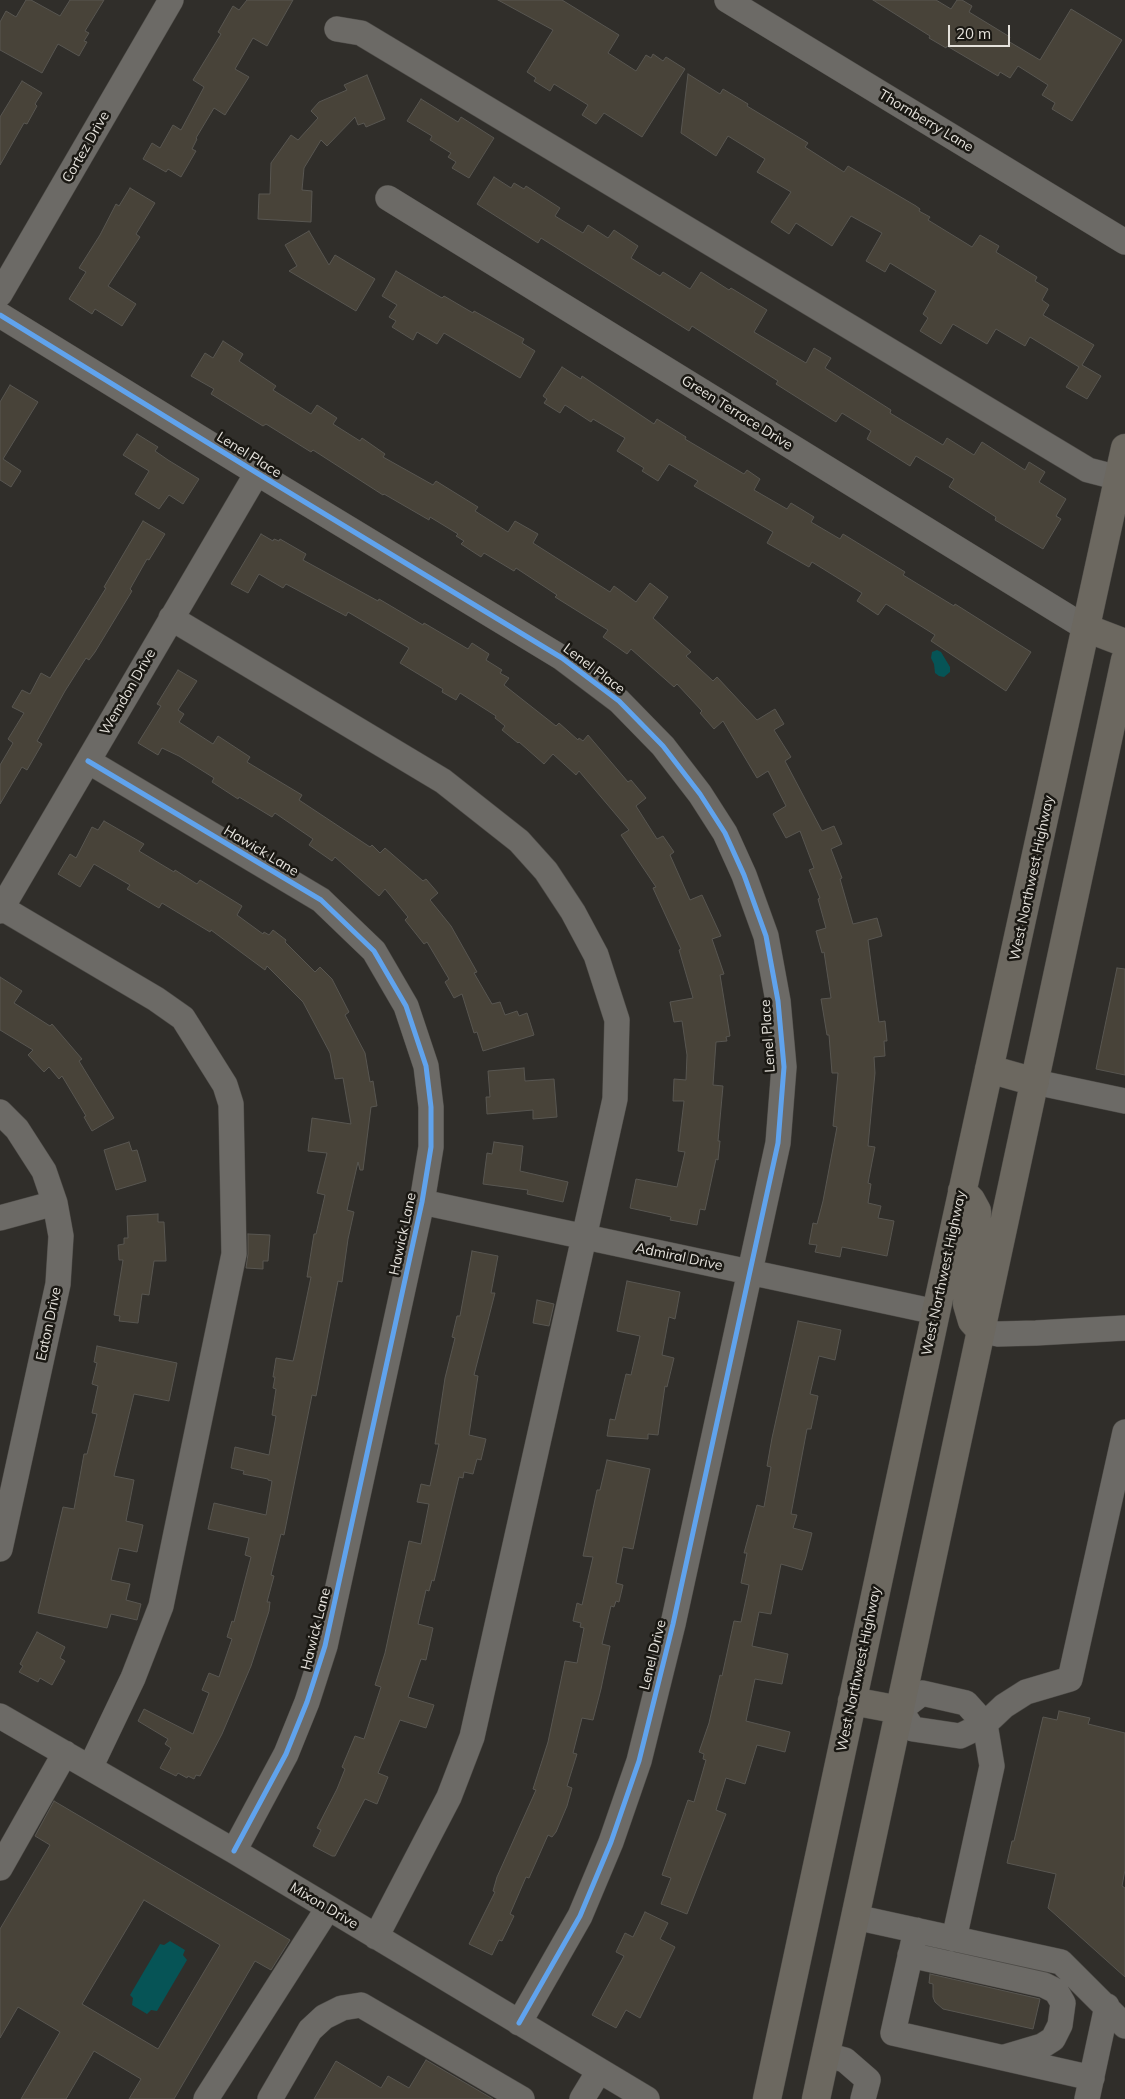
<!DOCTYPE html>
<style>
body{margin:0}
#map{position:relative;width:1125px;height:2099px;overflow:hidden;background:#302e2a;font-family:Mulish,sans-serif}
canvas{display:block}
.scale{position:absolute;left:948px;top:25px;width:62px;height:22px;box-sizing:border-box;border:2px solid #e5e2dc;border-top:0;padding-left:6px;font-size:15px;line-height:18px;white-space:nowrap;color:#e5e2dc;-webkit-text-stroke:4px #1a1813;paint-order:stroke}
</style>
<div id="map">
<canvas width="1125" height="2099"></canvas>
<div class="scale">20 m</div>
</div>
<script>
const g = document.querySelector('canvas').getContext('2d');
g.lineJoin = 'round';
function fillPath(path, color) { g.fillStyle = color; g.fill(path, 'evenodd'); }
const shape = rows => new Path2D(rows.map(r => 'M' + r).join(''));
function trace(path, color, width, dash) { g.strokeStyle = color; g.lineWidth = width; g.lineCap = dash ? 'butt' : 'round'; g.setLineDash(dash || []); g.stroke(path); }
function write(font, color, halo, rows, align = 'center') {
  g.font = font + ' Mulish,sans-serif'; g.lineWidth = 5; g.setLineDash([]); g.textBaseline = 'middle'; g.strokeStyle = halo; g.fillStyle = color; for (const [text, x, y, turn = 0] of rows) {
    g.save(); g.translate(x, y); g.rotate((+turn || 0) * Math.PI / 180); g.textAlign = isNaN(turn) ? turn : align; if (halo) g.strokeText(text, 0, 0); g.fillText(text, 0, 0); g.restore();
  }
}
fillPath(shape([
 [937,650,941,652,950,667,950,672,944,677,939,676,935,673,934,664,931,658,932,652],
 [170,1941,185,1950,183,1955,187,1960,157,2011,151,2010,147,2014,132,2005,133,1998,130,1995,160,1944,164,1945]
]), '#065456');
const building = shape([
 [26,0,31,0,60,16,70,0,104,0,85,31,89,33,84,41,87,42,79,56,58,44,42,73,0,50,0,22,6,11,16,17,26,0],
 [247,0,293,0,267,46,253,38,235,69,249,77,225,115,214,108,196,138,197,139,192,149,196,151,181,177,168,169,166,172,143,159,152,143,160,148,173,125,181,130,204,87,193,80,221,34,218,32,233,6,239,10,247,0],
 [498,0,562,0,619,35,608,53,636,71,646,55,651,58,653,54,663,61,666,57,685,69,642,137,604,113,596,124,582,115,588,105,554,84,550,91,534,81,536,78,527,72,553,30,498,0],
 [873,0,936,0,951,9,957,0,962,0,972,6,969,12,1010,37,1008,41,1040,60,1071,9,1122,40,1072,121,1052,109,1055,103,1042,95,1048,85,1018,66,1010,78,1000,72,998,76,947,46,946,48,929,38,930,36,873,0],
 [688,74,720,94,723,89,748,104,747,106,808,143,805,147,844,172,848,166,916,206,920,209,919,211,930,217,928,220,972,247,980,235,999,246,996,252,1037,277,1035,281,1048,289,1042,300,1049,305,1043,315,1094,345,1082,365,1101,376,1087,399,1066,387,1079,367,1030,337,1025,346,996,329,987,344,953,324,941,344,920,331,928,318,923,314,936,291,890,263,885,272,866,261,882,233,851,216,832,246,796,223,789,234,771,222,791,192,757,172,765,159,728,136,716,156,681,133,688,74],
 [367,75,385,119,366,127,364,123,358,125,355,117,327,146,321,140,304,168,302,190,312,191,311,222,258,219,259,194,270,194,271,163,291,135,298,140,318,118,311,111,319,102,347,90,344,85,367,75],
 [22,81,42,93,35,104,37,106,27,124,24,123,0,165,0,117,22,81],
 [421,99,458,122,461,117,494,138,469,178,452,168,456,162,448,157,451,153,430,140,432,136,407,121,421,99],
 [494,177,511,188,514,183,524,189,526,186,560,208,555,216,583,233,588,225,608,238,614,230,638,246,631,258,660,276,663,272,690,289,701,272,729,290,731,288,767,310,754,332,806,363,814,348,831,358,825,368,891,410,890,413,943,445,947,438,974,455,982,442,1025,470,1029,462,1045,472,1039,482,1066,499,1056,516,1061,519,1043,549,995,520,996,517,949,487,954,479,916,456,910,466,867,439,871,431,842,413,836,422,776,384,778,381,692,326,689,331,541,238,538,243,477,204,494,177],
 [130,188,155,203,136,234,140,237,108,286,136,304,122,326,95,309,92,314,69,299,86,272,79,268,100,235,116,204,119,206,130,188],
 [309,231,329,265,335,255,375,279,356,311,289,271,297,266,285,245,309,231],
 [396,271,442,298,444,296,473,313,474,311,524,339,522,343,535,351,520,378,444,333,437,344,417,332,413,340,392,327,396,321,389,317,397,305,382,296,396,271],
 [223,341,243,354,239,361,276,386,273,390,311,414,317,405,337,418,333,424,360,441,362,438,385,454,383,457,433,485,436,481,478,507,475,511,508,532,515,521,538,534,533,543,610,592,614,586,636,602,650,583,668,597,653,618,691,652,686,656,713,681,717,677,757,720,775,709,784,724,774,730,791,757,785,761,822,831,834,826,842,844,831,849,842,878,840,879,853,924,877,918,882,936,868,940,879,1022,885,1021,887,1041,884,1041,885,1056,874,1057,875,1073,868,1146,875,1147,868,1183,871,1184,868,1203,881,1206,878,1218,894,1221,887,1256,842,1247,840,1257,815,1252,817,1245,809,1244,813,1223,817,1224,823,1201,837,1127,833,1126,838,1073,832,1073,829,1035,827,1035,821,999,831,998,824,952,822,953,816,931,826,928,818,899,820,898,809,870,814,868,800,831,786,838,773,814,786,806,768,771,757,778,723,721,714,729,700,713,702,711,677,684,674,687,631,649,627,654,603,637,608,630,555,597,557,595,516,568,514,571,484,553,481,557,461,544,464,541,456,536,458,534,430,517,429,520,384,494,383,495,313,450,311,452,266,424,263,426,211,394,214,389,191,376,205,353,213,358,223,341],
 [562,367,581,379,582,376,654,424,657,419,686,437,685,439,744,474,747,470,760,479,754,490,787,509,791,503,814,517,811,522,840,539,843,534,905,572,903,575,954,606,955,604,1031,652,1006,691,931,641,935,635,886,604,878,615,857,601,862,593,812,562,809,567,767,543,773,532,694,486,698,481,669,464,658,481,642,471,644,468,617,451,625,438,593,419,591,422,565,405,560,413,544,403,547,399,543,396,562,367],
 [10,385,38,402,3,459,21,471,11,487,0,480,0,402,10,385],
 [137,434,158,447,155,451,168,460,199,479,183,504,169,495,159,509,135,494,149,471,123,455,137,434],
 [143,521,165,534,149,560,147,559,130,589,132,591,95,652,89,660,86,658,65,691,37,741,42,744,27,770,22,767,0,804,0,765,13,743,8,739,24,713,12,707,22,690,30,694,41,673,50,678,106,588,104,587,143,521],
 [261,534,273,541,274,539,279,541,280,539,306,554,303,560,378,601,379,599,423,625,424,623,468,649,472,643,489,654,486,660,502,670,500,673,509,678,504,685,556,726,559,723,578,740,579,738,583,741,588,735,628,782,631,780,646,798,636,806,657,839,663,836,674,852,670,855,690,900,702,895,721,936,712,939,724,974,720,975,730,1036,726,1037,727,1041,716,1042,713,1085,723,1086,718,1141,720,1141,718,1160,716,1159,705,1210,700,1209,697,1225,670,1220,671,1217,630,1208,636,1179,677,1187,685,1152,678,1151,684,1101,673,1101,674,1079,686,1080,687,1055,682,1021,674,1022,670,1002,693,998,679,950,681,949,653,888,656,887,621,835,629,830,579,771,576,775,553,754,544,764,519,742,518,743,502,730,505,726,495,718,496,716,460,693,456,700,442,692,443,689,400,663,409,648,348,612,346,616,286,584,283,588,259,574,248,593,231,584,261,534],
 [178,670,197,681,178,710,184,714,179,722,213,744,218,736,250,757,247,762,302,795,299,800,370,847,372,845,380,853,385,848,423,881,426,879,438,893,430,900,451,926,477,972,474,973,492,1004,500,1002,505,1015,517,1011,519,1016,527,1013,534,1035,483,1051,477,1032,474,1033,462,994,454,998,445,982,449,979,427,942,424,944,405,920,408,917,385,889,379,896,335,857,332,861,309,845,313,839,275,813,272,817,239,797,238,799,212,782,214,778,179,756,162,748,158,755,138,743,161,706,157,704,178,670],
 [104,821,144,844,139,851,174,872,175,870,197,884,200,880,242,906,237,915,263,934,264,932,269,935,273,930,286,940,285,942,315,972,320,967,332,979,349,1012,345,1015,365,1053,370,1082,373,1081,377,1106,371,1107,363,1170,360,1170,358,1162,347,1210,354,1212,348,1239,342,1282,338,1281,316,1396,312,1395,284,1535,281,1534,271,1575,274,1576,267,1602,270,1602,269,1611,251,1666,222,1734,200,1776,196,1775,194,1779,188,1776,187,1778,178,1773,176,1776,160,1768,171,1748,165,1744,168,1739,138,1721,144,1709,193,1734,209,1693,202,1690,209,1673,219,1677,232,1639,227,1637,232,1621,234,1622,251,1557,245,1555,249,1538,208,1529,214,1503,266,1515,272,1481,268,1480,268,1479,243,1474,244,1471,231,1468,235,1447,269,1455,276,1416,272,1415,276,1389,273,1388,275,1377,273,1377,276,1358,293,1361,296,1349,311,1277,307,1277,314,1234,316,1234,325,1195,317,1193,327,1153,308,1151,312,1118,351,1124,343,1078,335,1079,330,1053,303,1002,267,966,265,970,211,930,210,932,162,903,159,908,127,889,130,885,94,864,80,887,58,874,70,854,76,858,92,827,98,830,104,821],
 [1117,968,1125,969,1125,1075,1096,1069,1117,968],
 [0,977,22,991,14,1003,50,1026,52,1024,82,1059,79,1061,114,1118,92,1131,84,1117,86,1116,62,1076,59,1079,49,1067,44,1072,28,1055,33,1050,0,1030,0,977],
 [524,1068,525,1081,554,1079,557,1117,533,1119,533,1110,487,1114,486,1097,490,1097,488,1071,524,1068],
 [129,1142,132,1151,137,1150,146,1181,116,1190,104,1150,129,1142],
 [494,1142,523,1146,520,1171,568,1182,563,1202,527,1194,528,1190,483,1184,487,1153,492,1154,494,1142],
 [158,1214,158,1222,164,1222,166,1261,154,1261,149,1295,142,1294,138,1323,119,1321,120,1316,114,1315,123,1260,119,1260,118,1245,124,1244,124,1238,128,1238,127,1216,158,1214],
 [248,1234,270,1235,268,1261,263,1261,263,1269,246,1268,248,1254,248,1234],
 [472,1251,498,1256,491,1293,495,1293,474,1375,478,1376,469,1435,486,1439,481,1460,477,1459,473,1474,464,1472,463,1478,459,1477,434,1581,432,1580,429,1591,426,1590,418,1624,433,1628,426,1660,421,1659,408,1697,434,1705,426,1728,400,1720,378,1773,388,1777,377,1804,365,1799,335,1856,332,1856,313,1846,321,1830,317,1828,337,1789,345,1769,342,1767,355,1736,364,1739,381,1687,375,1685,385,1653,409,1541,421,1544,429,1504,417,1502,421,1484,430,1486,439,1444,435,1444,445,1378,455,1338,452,1337,457,1316,460,1316,472,1251],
 [627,1281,680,1292,675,1319,669,1317,662,1355,674,1358,667,1387,665,1386,658,1435,648,1434,648,1439,607,1436,610,1419,615,1420,626,1374,631,1375,640,1336,617,1331,627,1281],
 [537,1300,554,1304,549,1326,533,1323,537,1300],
 [798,1321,841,1330,835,1360,819,1356,810,1394,818,1396,811,1429,807,1429,791,1514,797,1515,793,1528,812,1533,806,1557,802,1570,781,1564,771,1614,759,1612,752,1646,788,1654,782,1684,755,1679,746,1721,790,1732,785,1752,757,1745,745,1784,726,1778,716,1810,726,1814,687,1914,661,1904,671,1878,662,1875,688,1800,694,1802,706,1760,703,1759,704,1754,699,1752,709,1723,720,1675,722,1676,734,1621,741,1622,749,1585,741,1583,747,1553,744,1553,757,1505,764,1507,771,1467,767,1466,772,1438,798,1321],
 [97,1346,177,1363,169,1401,134,1394,114,1476,134,1480,126,1521,143,1525,137,1552,119,1548,111,1580,130,1584,126,1600,141,1604,137,1620,111,1614,107,1628,38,1613,63,1507,74,1509,84,1454,87,1454,97,1414,92,1413,98,1386,92,1384,97,1363,94,1362,97,1346],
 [607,1460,650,1469,633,1549,623,1547,616,1583,623,1585,619,1602,616,1601,614,1607,611,1606,602,1644,610,1646,601,1689,593,1720,582,1718,573,1753,577,1754,567,1786,572,1788,567,1806,556,1832,552,1837,548,1835,529,1878,526,1877,510,1914,514,1916,502,1941,499,1940,492,1955,469,1944,495,1892,493,1891,497,1877,536,1790,533,1789,548,1742,565,1661,577,1663,584,1628,580,1627,581,1623,573,1621,577,1603,582,1605,593,1557,583,1556,597,1490,600,1490,607,1460],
 [37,1632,65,1647,60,1658,65,1661,52,1685,40,1678,38,1682,19,1672,23,1666,20,1664,37,1632],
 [1059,1711,1090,1718,1088,1724,1125,1733,1125,1870,1122,1886,1125,1888,1125,1977,1048,1908,1056,1874,1007,1863,1012,1841,1014,1841,1043,1717,1057,1720,1059,1711],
 [54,1801,290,1940,271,1970,255,1961,174,2099,129,2099,141,2079,94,2051,66,2099,21,2099,60,2032,18,2007,0,2038,0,1929,50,1845,35,1836,54,1801],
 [144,1900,220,1945,158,2049,82,2004,144,1900],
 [645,1912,668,1923,660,1939,675,1947,640,2018,626,2010,616,2028,592,2015,624,1956,616,1952,625,1933,633,1937,645,1912],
 [930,1974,1040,1999,1033,2029,943,2009,935,2002,933,1997,933,1984,929,1983,930,1974],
 [426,2060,493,2099,314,2099,336,2061,381,2088,388,2076,409,2088,426,2060]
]);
fillPath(building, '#484339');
trace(building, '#585651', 1);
const minor = shape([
 [727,0,1125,242],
 [337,29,361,33,1088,470,1119,478],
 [388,198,1086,628],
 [0,294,171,0],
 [0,315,257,473,562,658,619,701,663,746,700,794,725,833,744,875,766,936,778,1001,784,1067,778,1143,673,1624,639,1761,611,1842,580,1916,519,2023],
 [171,618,443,781,519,841,546,871,573,912,596,955,617,1020,615,1099,472,1737,449,1797,376,1937],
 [88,761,321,900,374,951,406,1006,426,1066,431,1107,431,1147,422,1202,325,1646,307,1702,286,1754,234,1851],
 [2,908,156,999,183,1018,225,1085,231,1104,234,1254,176,1533,161,1606,133,1678,90,1768],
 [0,911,257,473],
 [1035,1082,1125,1101],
 [0,1112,17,1129,44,1171,55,1203,61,1236,58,1284,0,1549],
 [422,1202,936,1312],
 [0,1218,55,1203],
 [981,1331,998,1334,1036,1333,1125,1328],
 [0,1716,234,1851,647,2099],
 [0,1868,65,1753],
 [855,1917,1061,1962,1125,2026],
 [916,1930,893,2033,1092,2078],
 [954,1939,992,1766,985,1724,966,1703,922,1693,900,1710,913,1729,960,1736,985,1724,1004,1706,1026,1692,1070,1679,1125,1432],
 [910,1955,1044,1985,1056,1991,1063,2003,1060,2025,1053,2039,1042,2046,1005,2057],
 [826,2055,845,2060,868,2080,863,2099],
 [206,2099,328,1908],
 [270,2099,310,2030,324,2017,342,2008,361,2005,522,2099],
 [582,2099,599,2071],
 [1087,2099,1107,2006]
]);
const major = shape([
 [1086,628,1125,643],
 [989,1069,1035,1082],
 [962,1191,971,1200,977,1211,976,1241,968,1278,967,1304,972,1321,981,1331],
 [852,1701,900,1710],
 [767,2099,936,1312,1125,448],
 [816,2099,1125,660]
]);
trace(minor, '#4d4b47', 26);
trace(major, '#4d4b47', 29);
trace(minor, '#6c6a66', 25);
trace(major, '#6c6860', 28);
trace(shape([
 [0,315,257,473,562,658,619,701,663,746,700,794,725,833,744,875,766,936,778,1001,784,1067,778,1143,673,1624,639,1761,611,1842,580,1916,519,2023],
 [88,761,321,900,374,951,406,1006,426,1066,431,1107,431,1147,422,1202,325,1646,307,1702,286,1754,234,1851]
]), '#60a3ed', 5);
write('14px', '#e5e2dc', '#1a1813', [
 ["Thornberry Lane",926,121,31],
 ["Cortez Drive",86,147,-60],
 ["Green Terrace Drive",737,413,32],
 ["Lenel Place",249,455,32],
 ["Lenel Place",594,669,37],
 ["Wemdon Drive",128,692,-60],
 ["Hawick Lane",261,851,31],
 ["West Northwest Highway",1032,878,-78],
 ["Lenel Place",768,1036,-94],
 ["Hawick Lane",403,1234,-78],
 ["Admiral Drive",679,1257,12],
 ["West Northwest Highway",944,1273,-78],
 ["Eaton Drive",49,1324,-78],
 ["Hawick Lane",316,1629,-76],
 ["Lenel Drive",653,1655,-76],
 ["West Northwest Highway",859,1669,-78],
 ["Mixon Drive",324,1906,31]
]);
</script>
